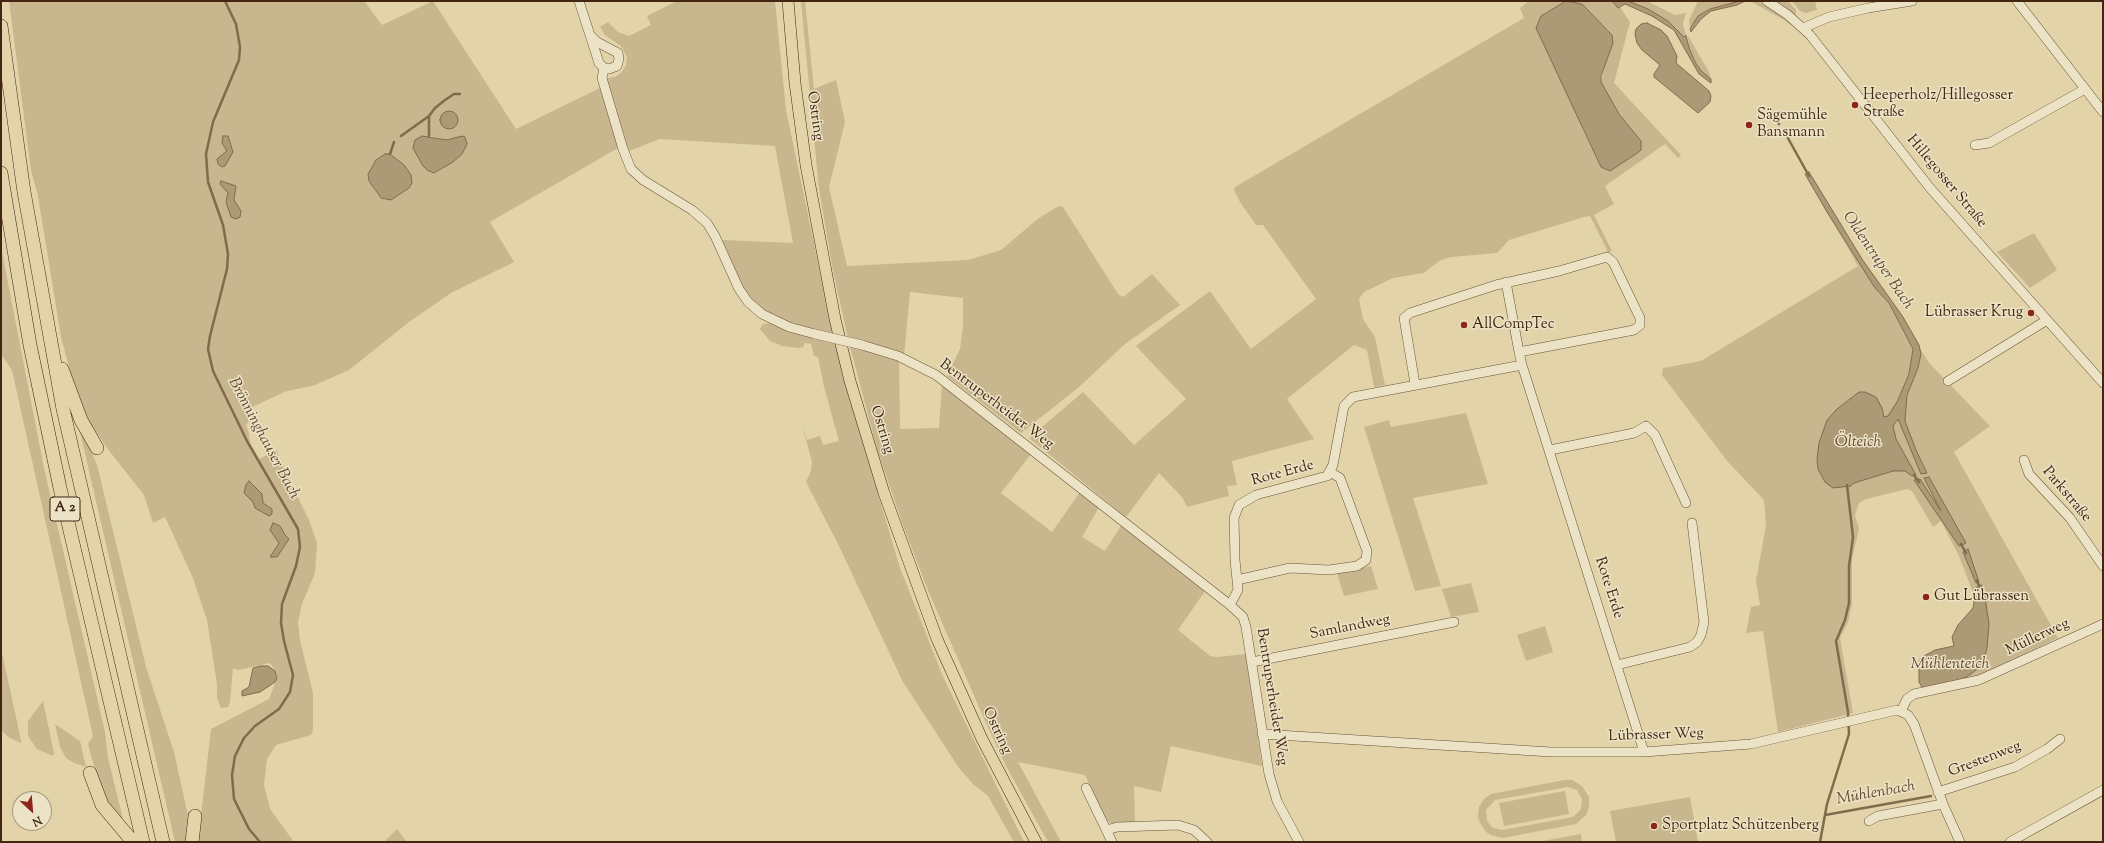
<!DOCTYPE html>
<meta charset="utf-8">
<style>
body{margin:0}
#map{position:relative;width:2104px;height:843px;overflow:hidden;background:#e2d4a8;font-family:"Sorts Mill Goudy",serif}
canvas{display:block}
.frame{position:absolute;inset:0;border:2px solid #422612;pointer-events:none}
.north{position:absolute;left:12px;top:791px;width:40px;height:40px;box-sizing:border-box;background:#ece3c6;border:1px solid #a8977e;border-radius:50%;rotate:154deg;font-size:11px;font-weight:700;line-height:16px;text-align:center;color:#422612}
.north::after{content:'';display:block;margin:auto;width:14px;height:18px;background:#8f2418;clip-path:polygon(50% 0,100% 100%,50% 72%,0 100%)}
</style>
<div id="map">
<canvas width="2104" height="843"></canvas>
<div class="frame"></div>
<div class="north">N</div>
</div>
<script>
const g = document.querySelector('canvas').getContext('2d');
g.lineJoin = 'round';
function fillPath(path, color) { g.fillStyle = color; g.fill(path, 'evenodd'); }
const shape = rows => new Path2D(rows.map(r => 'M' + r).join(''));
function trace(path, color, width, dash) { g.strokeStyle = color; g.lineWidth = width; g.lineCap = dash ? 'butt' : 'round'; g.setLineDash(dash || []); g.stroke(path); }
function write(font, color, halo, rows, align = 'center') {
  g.font = font + ' "Sorts Mill Goudy",serif'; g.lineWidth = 3; g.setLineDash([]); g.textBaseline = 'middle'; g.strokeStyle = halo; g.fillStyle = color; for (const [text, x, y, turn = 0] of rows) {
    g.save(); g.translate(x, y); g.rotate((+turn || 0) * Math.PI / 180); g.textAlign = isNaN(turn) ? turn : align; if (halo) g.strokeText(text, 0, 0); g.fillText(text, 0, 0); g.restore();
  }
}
fillPath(shape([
 [9,1,364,1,382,25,433,1,516,129,600,88,618,148,490,222,514,262,451,293,409,322,349,370,315,385,284,392,246,410,249,422,246,424,249,434,250,443,259,459,277,450,280,461,309,520,317,543,315,573,302,604,298,622,300,640,313,693,313,730,311,735,276,745,267,759,264,785,270,809,294,842,198,842,211,729,269,699,277,678,277,674,270,663,238,670,233,668,230,702,228,707,221,708,217,698,217,684,207,620,193,578,165,517,153,523,144,495,107,448,86,417,73,382,61,337,38,196,31,170],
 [429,136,447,140,453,139,444,168,434,173],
 [385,154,386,200,381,198,374,189,370,169,376,160],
 [677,1,775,1,786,110,833,334,779,320,757,306,741,286,722,240,793,243,775,146,660,139,629,151,607,78,615,77,622,72,626,65,627,57,621,46,605,35,600,27,608,22,618,32,629,36,651,25,647,16],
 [801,1,805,1,814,89,836,80,845,122,829,187,847,266,968,260,1001,250,1039,218,1059,206,1063,207,1118,294,1123,297,1152,274,1180,305,1125,344,1079,387,1021,433,947,376,960,349,963,326,963,298,910,292,904,356,848,338,833,271,819,189],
 [1529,1,1612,1,1618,7,1620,7,1630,22,1614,83,1681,155,1678,158,1665,144,1605,186,1614,204,1594,215,1612,251,1606,253,1607,250,1590,216,1584,217,1509,240,1497,253,1451,257,1439,261,1424,273,1393,278,1364,292,1359,299,1363,319,1375,337,1385,385,1374,387,1367,350,1354,345,1287,399,1314,439,1232,461,1237,485,1227,486,1229,496,1187,507,1182,497,1159,473,1126,517,1029,438,1083,392,1134,445,1186,399,1136,346,1210,291,1251,349,1316,299,1263,225,1256,225,1240,202,1234,190,1235,187,1524,18,1520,8],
 [1566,1,1582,4,1612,35,1601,82,1612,104,1627,124,1636,154,1610,171,1601,167,1582,128,1582,125,1541,16],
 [1628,1,1647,1,1675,15,1686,13,1683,24,1686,35,1684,37,1668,21],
 [1698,1,1740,1,1710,9,1698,16,1690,29,1689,20],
 [1750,1,1761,1,1785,17,1791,26,1784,20],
 [1775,1,1789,2,1796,10,1796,15],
 [1792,1,1815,1,1817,10,1806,13,1800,11],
 [1688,36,1709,72,1711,79,1701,71,1695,62,1689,48],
 [1805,174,1875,288,1889,303,1913,349,1909,374,1897,402,1905,419,1907,395,1918,368,1921,354,1920,349,1930,364,1990,426,1954,452,2058,638,1975,678,1959,682,1980,585,1977,587,1974,605,1972,590,1959,556,1941,521,1933,527,1912,491,1907,489,1866,499,1859,503,1855,515,1859,529,1852,559,1852,604,1848,622,1840,638,1853,713,1778,732,1763,631,1746,633,1751,607,1760,605,1756,581,1766,525,1764,500,1728,462,1662,375,1663,368,1701,361,1858,266],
 [2034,233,2057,270,2030,288,1997,252],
 [1,247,44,468,105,732,108,758,124,823,105,802,101,792,88,744,93,736,12,370,1,354],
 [770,323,836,343,858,427,900,568,944,679,1024,842,1014,842,988,796,974,785,959,768,903,682,839,546,806,482,811,471,812,462,802,425,807,440,820,436,823,445,839,441,824,387,818,357,814,356,811,344,805,343,803,347,799,348,782,346,770,341,760,329,763,324],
 [850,347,872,351,899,360,900,429,939,428,942,384,1031,454,1001,493,1052,532,1080,492,1099,507,1082,537,1105,551,1122,524,1205,591,1178,630,1210,656,1217,657,1246,654,1262,766,1171,746,1161,792,1134,786,1135,822,1111,823,1105,819,1085,775,1018,762,1061,842,1048,842,1006,766,986,723,929,593,904,528,878,452],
 [1466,413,1488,484,1413,498,1441,586,1415,591,1364,427,1389,420,1391,427],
 [77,419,97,465,146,667,174,752,189,820,190,842,175,842],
 [1371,566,1378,589,1344,596,1337,573],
 [1471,583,1479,612,1451,617,1442,589],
 [1545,626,1553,652,1526,661,1517,635],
 [1,648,21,740,21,743,8,737,1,730],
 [43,701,54,753,53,756,37,749,28,736,28,721],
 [55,724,80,741,86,767,74,763,66,758,60,747],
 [1565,780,1572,780,1582,786,1589,797,1589,807,1586,815,1576,824,1503,838,1491,835,1486,832,1480,823,1478,817,1479,807,1484,799,1491,794],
 [1568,787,1577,790,1582,799,1581,809,1573,817,1502,830,1493,828,1487,821,1486,810,1495,800],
 [1565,791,1569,814,1504,826,1499,803],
 [1690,797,1698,842,1616,842,1610,811],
 [397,829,407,842,384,842],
 [1581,834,1582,842,1537,842]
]), '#c7b68e');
const water = shape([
 [1566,1,1582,4,1612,35,1613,43,1601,76,1601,82,1619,114,1641,141,1641,150,1636,154,1610,171,1601,167,1536,28,1541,16,1566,1],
 [1612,1,1628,1,1648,9,1668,21,1684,37,1686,35,1689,48,1695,62,1701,71,1711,79,1711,83,1699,74,1674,30,1652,16,1625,4,1618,8,1612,1],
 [1740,1,1745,1,1737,5,1711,11,1701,19,1691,32,1690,29,1698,16,1710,9,1740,1],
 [1647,23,1661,30,1667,36,1677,56,1676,63,1709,91,1711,96,1710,102,1698,113,1654,77,1654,74,1660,65,1642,50,1637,43,1635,34,1636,29,1641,24,1647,23],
 '440 120a9 9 0 1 1 18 0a9 9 0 1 1-18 0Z',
 [223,136,228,136,233,152,225,166,222,167,218,164,217,159,227,151,222,143,223,136],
 [422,136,447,140,462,136,465,137,467,144,462,154,453,162,434,173,427,170,423,166,413,148,415,140,422,136],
 [385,154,390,154,404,165,411,175,412,183,409,188,391,200,381,198,369,181,368,174,376,160,385,154],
 [1809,172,1862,259,1903,317,1919,345,1921,354,1918,368,1907,395,1905,421,1916,450,1927,473,1921,474,1898,419,1893,426,1896,439,1916,475,1912,476,1905,471,1893,471,1854,483,1851,486,1833,488,1825,482,1818,469,1817,459,1819,443,1827,420,1837,409,1859,392,1865,392,1876,397,1882,408,1884,417,1888,416,1897,402,1909,374,1913,349,1889,303,1875,288,1827,212,1805,174,1809,172],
 [221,181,236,186,234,200,241,211,240,217,236,219,231,217,226,202,228,193,220,184,221,181],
 [1929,477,1966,543,1962,545,1959,546,1914,480,1920,479,1941,511,1924,478,1929,477],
 [249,481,262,494,263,503,272,509,272,514,269,516,255,508,253,502,244,493,246,485,249,481],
 [273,523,280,526,285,535,289,539,277,557,270,557,279,543,270,530,273,523],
 [1968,549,1979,582,1976,583,1963,552,1968,549],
 [1981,585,1985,597,1989,624,1987,648,1982,666,1959,682,1923,689,1919,682,1919,661,1922,657,1935,650,1954,646,1952,637,1958,625,1973,608,1977,587,1981,585],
 [261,666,268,666,275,671,277,678,275,682,260,692,242,696,242,691,249,687,253,668,261,666]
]);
fillPath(water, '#ac9975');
trace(water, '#826b4d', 1);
trace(shape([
 [225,1,236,24,240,47,239,60,213,122,206,154,208,182,223,225,228,254,227,269,210,336,208,349,213,371,247,441,298,529,300,547,296,566,282,604,281,623,284,641,293,675,290,692,279,709,255,726,244,738,235,756,232,775,234,799,249,829,260,842],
 [1774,116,1779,124],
 [1784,131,1809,176],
 [401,136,429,116,435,108,445,100,454,94,460,94],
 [429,136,429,116],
 [390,154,394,142],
 [1914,475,1919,482],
 [1961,544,1966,553],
 [1977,580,1979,586],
 [1825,815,1931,796],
 [1820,842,1827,804,1849,734,1848,712,1836,641,1845,620,1849,603,1849,566,1853,537,1847,485]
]), '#826b4d', 2.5);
const minor = shape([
 [579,1,599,63,604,68,609,69,617,66,619,59,618,53,597,42,591,36],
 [1767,1,1788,15,1810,35,1930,188,2103,383],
 [2017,1,2103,112],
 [1803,28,1829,17,1868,8,1912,1],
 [604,68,602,78,623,149,631,169,643,180,692,210,707,223,715,236,739,289,748,302,762,314,789,327,815,334],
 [1975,145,1989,143,2085,89],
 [1506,282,1519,352],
 [862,345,898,356,936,375,1230,605,1243,617,1246,627,1269,774,1277,801,1299,842],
 [1522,365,1644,752],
 [1948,381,2047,320],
 [1550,450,1634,433,1646,426,1655,435,1686,503],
 [2024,460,2029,474,2070,518,2103,566],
 [1237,580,1290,568,1329,570,1357,566,1366,560,1367,551,1340,478,1330,472],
 [1230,605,1238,590,1235,560,1234,518,1239,505,1256,495,1327,476,1333,465,1344,406,1353,397,1522,365,1519,352,1634,330,1640,325,1640,318,1613,262,1607,257,1559,271,1496,285,1410,313,1404,318,1415,384],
 [1252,662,1454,622],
 [1617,665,1690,647,1697,642,1701,635,1704,622,1692,523],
 [1901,711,1907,699,1914,694,1979,680,2103,624],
 [1262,734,1551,752,1644,752,1751,744,1897,710,1908,715,1914,724,1943,804,1960,842],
 [1086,788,1112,842],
 [1938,792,2015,767,2047,749,2060,739],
 [1869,821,1878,816,1943,804],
 [1107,830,1117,827,1178,825,1194,830,1207,842],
 [2010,842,2103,790]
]);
const major = shape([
 [788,1,795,83,806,165,835,319,850,381,884,493,937,639,982,739,1036,842]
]);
const highway = shape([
 [1,26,24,192,63,409,163,842],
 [1,173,30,345,60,488,143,842],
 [62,369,81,420,97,448],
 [90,773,102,805,133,842],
 [192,842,195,816]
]);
trace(minor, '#6a5238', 10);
trace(major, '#422612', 12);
trace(highway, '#422612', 14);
trace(minor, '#ece3c6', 9);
trace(major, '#e2d4a8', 11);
trace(highway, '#e2d4a8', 13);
const minorBridge = shape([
 [815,334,862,345]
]);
trace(minorBridge, '#6a5238', 10, []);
trace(minorBridge, '#ece3c6', 9);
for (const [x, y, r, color] of [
 [1855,105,4,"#8f2418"],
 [1749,125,4,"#8f2418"],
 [2031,313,4,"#8f2418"],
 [1464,325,4,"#8f2418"],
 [1926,597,4,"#8f2418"],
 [1654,826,4,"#8f2418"]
]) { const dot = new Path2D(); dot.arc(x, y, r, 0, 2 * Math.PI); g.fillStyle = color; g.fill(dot); trace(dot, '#ece3c6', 1.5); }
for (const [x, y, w] of [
 [65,509,30]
]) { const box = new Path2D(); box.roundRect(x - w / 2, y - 12, w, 24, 3); g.fillStyle = '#ece3c6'; g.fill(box); trace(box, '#422612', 1); }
write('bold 14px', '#422612', null, [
 ["A 2",65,509]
]);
write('15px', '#422612', '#ece3c6', [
 ["Heeperholz/Hillegosser",1863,96],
 ["Straße",1863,113],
 ["Sägemühle",1757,116],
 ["Bansmann",1757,133],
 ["Lübrasser Krug",2023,313,"right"],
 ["AllCompTec",1472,325],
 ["Gut Lübrassen",1934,597],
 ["Sportplatz Schützenberg",1662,826]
], 'left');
write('15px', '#422612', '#ece3c6', [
 ["Ostring",814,116,82],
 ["Hillegosser Straße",1946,182,50],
 ["Bentruperheider Weg",996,405,37],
 ["Ostring",881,430,73],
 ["Rote Erde",1283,474,-15],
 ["Parkstraße",2066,495,50],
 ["Rote Erde",1608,588,72],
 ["Samlandweg",1350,628,-11],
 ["Müllerweg",2038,638,-25],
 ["Bentruperheider Weg",1271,697,81],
 ["Ostring",996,731,65],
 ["Lübrasser Weg",1656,736,-2],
 ["Grestenweg",1985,760,-21]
]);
write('italic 16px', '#624830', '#ece3c6', [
 ["Oldentruper Bach",1877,261,56],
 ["Brönninghauser Bach",263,439,62],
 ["Ölteich",1858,443],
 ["Mühlenteich",1950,665],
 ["Mühlenbach",1876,794,-10]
]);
</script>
